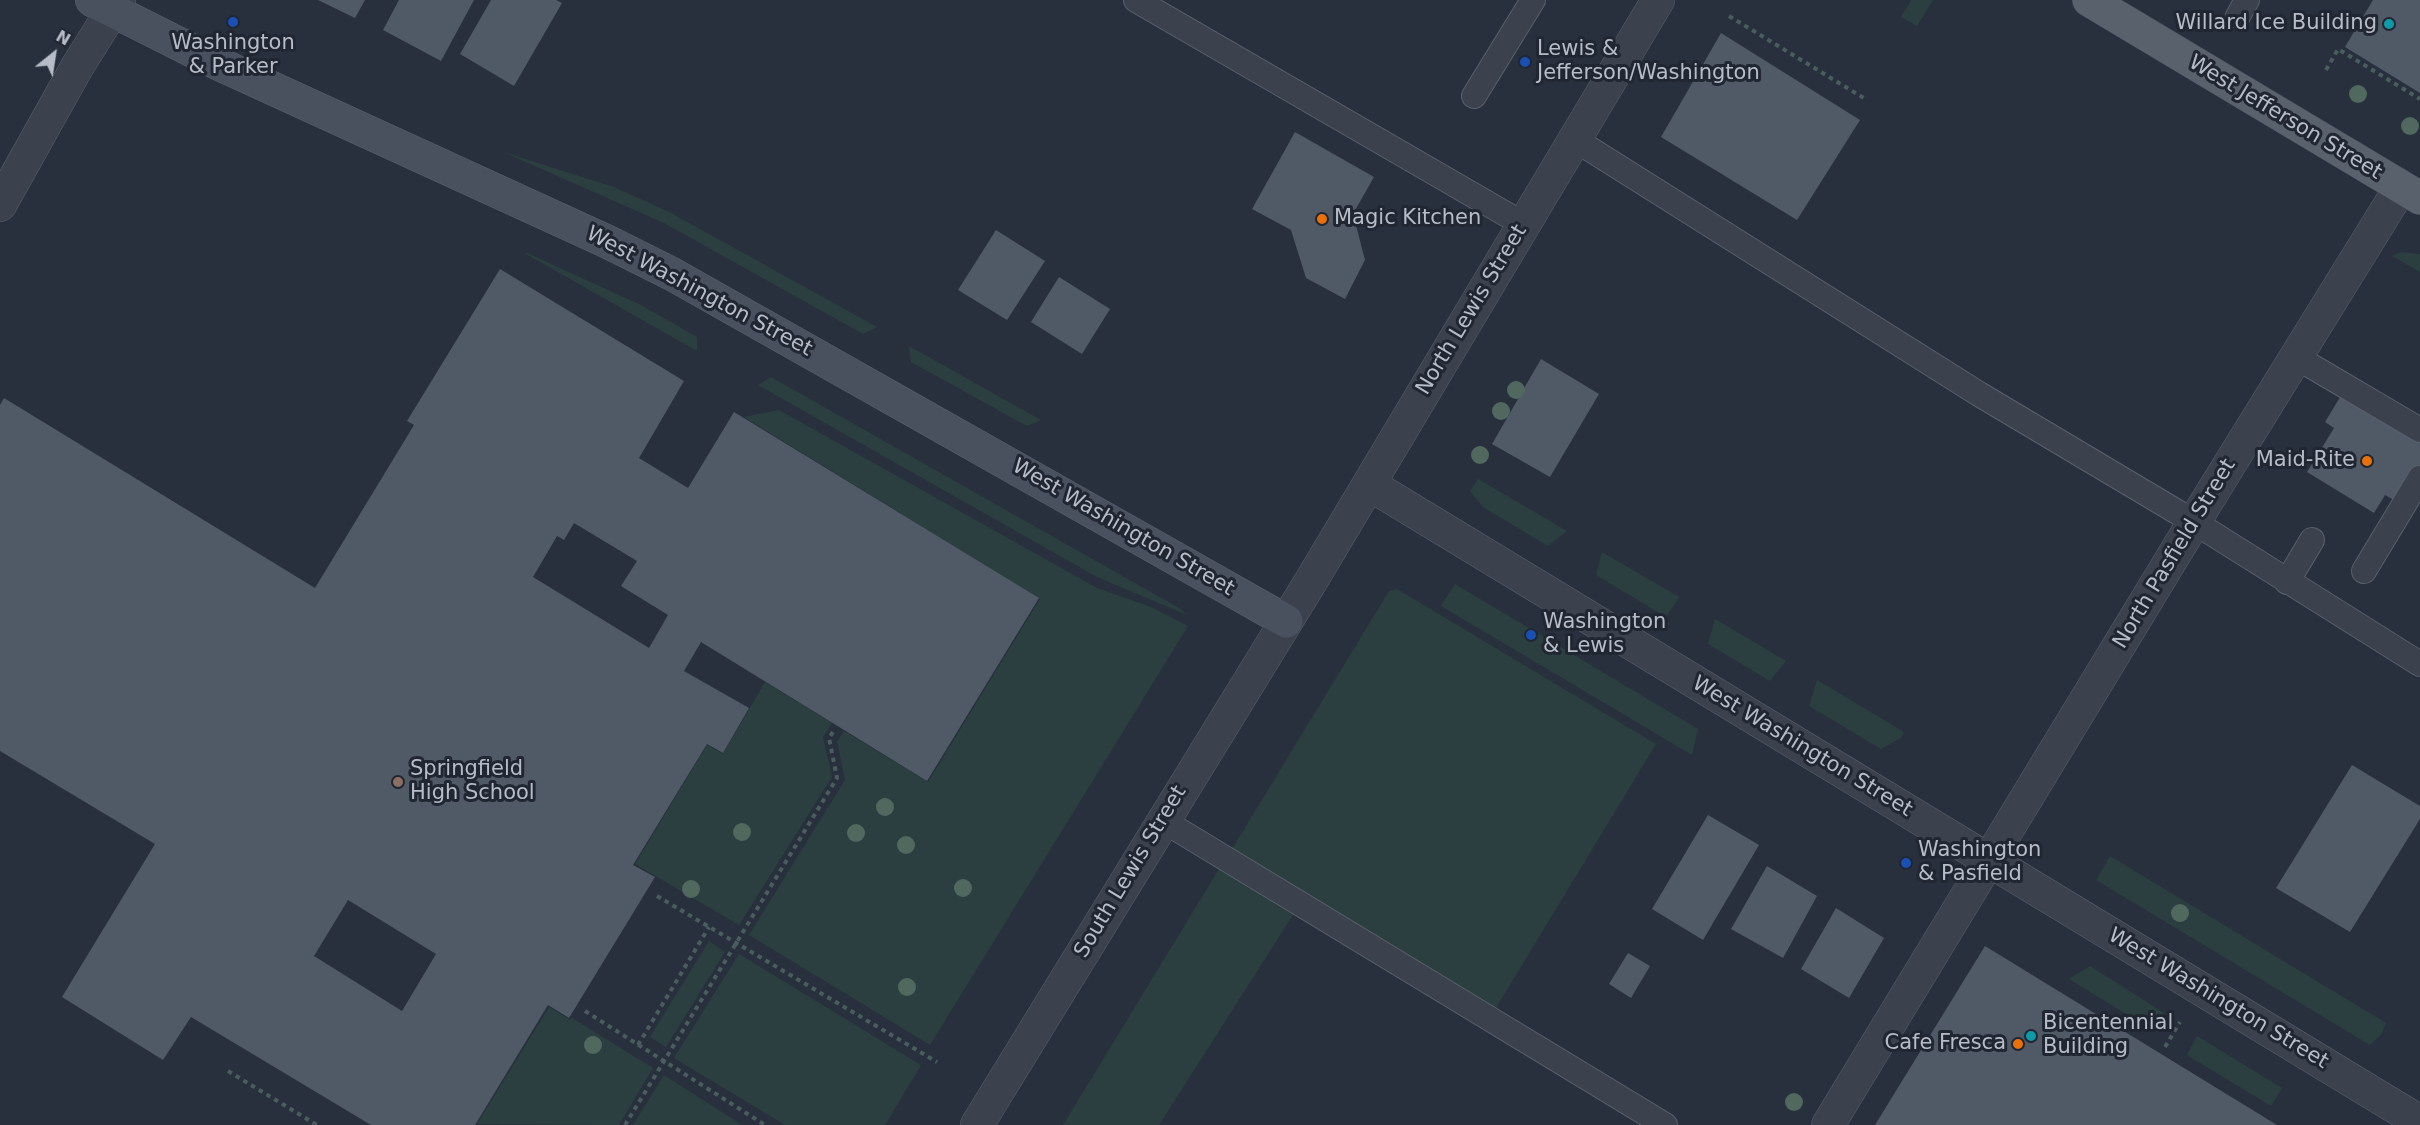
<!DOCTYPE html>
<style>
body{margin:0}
#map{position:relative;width:2420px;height:1125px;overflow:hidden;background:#27303c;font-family:"DejaVu Sans",sans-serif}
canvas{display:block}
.north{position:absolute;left:24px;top:24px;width:60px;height:60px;-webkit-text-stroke:4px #202732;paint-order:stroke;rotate:30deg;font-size:16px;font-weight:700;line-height:24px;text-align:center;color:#b7bdc8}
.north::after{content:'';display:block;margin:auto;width:21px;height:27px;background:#b7bdc8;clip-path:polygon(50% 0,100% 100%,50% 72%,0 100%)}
</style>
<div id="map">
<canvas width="2420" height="1125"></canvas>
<div class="north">N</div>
</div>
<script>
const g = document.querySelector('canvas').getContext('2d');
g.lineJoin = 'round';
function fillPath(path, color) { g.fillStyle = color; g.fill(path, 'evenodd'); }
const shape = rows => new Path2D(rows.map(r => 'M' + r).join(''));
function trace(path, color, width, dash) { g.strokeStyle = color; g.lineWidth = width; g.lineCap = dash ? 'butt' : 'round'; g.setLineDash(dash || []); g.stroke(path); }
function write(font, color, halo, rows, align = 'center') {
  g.font = font + ' "DejaVu Sans",sans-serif'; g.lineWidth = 6; g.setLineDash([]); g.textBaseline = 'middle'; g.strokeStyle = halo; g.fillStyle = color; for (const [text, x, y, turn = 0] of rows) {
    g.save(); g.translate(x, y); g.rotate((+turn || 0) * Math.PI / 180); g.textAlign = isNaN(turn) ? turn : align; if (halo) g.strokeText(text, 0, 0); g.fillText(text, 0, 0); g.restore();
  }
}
fillPath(shape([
 [1911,0,1933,0,1917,26,1901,17],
 [503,152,614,187,671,213,877,327,863,334,664,223],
 [2401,252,2420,254,2420,272,2392,256],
 [527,253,641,305,697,337,697,351,526,254],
 [909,346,1041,420,1027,426,911,362],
 [771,377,1179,608,1187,615,1097,577,758,385],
 [779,410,1097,588,1151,607,1188,626,930,1045,749,935,845,780,837,742,844,731,928,782,1040,599,744,417],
 [1478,479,1567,531,1548,546,1483,507,1470,491],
 [1602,552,1679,597,1666,617,1596,575],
 [1455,584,1698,729,1692,755,1441,606],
 [1397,589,1656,744,1496,1008,1232,849,1389,591],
 [1715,619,1786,661,1770,681,1708,644],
 [1817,680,1904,732,1901,738,1881,749,1809,706],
 [765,682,832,723,823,737,832,777,739,925,635,864,707,745,723,754],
 [2110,856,2386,1023,2382,1033,2370,1045,2096,880],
 [1219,869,1293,915,1159,1125,1063,1125],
 [709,941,725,952,666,1047,650,1037],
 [739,954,921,1065,885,1125,785,1125,674,1058],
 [2090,966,2164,1013,2154,1031,2069,979],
 [549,1007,570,1020,572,1018,653,1068,619,1125,477,1124],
 [2197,1036,2282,1088,2271,1106,2187,1055],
 [664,1075,742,1125,633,1125]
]), '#2c3f40');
fillPath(shape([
 [318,0,365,0,355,18],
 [399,0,474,0,441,61,383,30],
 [491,0,556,0,562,3,514,86,460,54],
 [2373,0,2420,0,2420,93,2345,47],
 [1721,33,1860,120,1797,220,1661,137],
 [1295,132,1374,177,1353,214,1365,260,1345,299,1306,278,1291,230,1252,209],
 [996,230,1045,261,1007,320,958,290],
 [500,269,684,381,639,458,688,488,734,412,1039,598,927,781,701,642,684,671,749,708,723,753,707,744,633,865,655,877,569,1018,548,1005,475,1125,371,1125,191,1017,163,1060,62,997,155,844,0,751,0,405,4,398,315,588,414,425,407,421],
 [574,523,637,561,621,586,668,615,649,648,533,577,557,536,564,540],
 [348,900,436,954,402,1011,314,956],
 [1059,277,1110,309,1082,354,1031,322],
 [1541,359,1599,394,1550,477,1492,444],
 [2342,394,2420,442,2420,465,2409,483,2394,500,2385,495,2374,513,2307,472,2334,428,2325,422],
 [2352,765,2420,806,2420,819,2350,932,2276,888],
 [1708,815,1759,845,1703,940,1652,909],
 [1767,866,1817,896,1783,958,1731,929],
 [1836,908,1884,938,1849,998,1801,969],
 [1985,946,2277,1125,1875,1125],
 [1628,953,1650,966,1631,998,1609,984]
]), '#505a67');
const lane = shape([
 [1136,0,1523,224],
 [2238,16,2247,0],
 [1474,96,1533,0],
 [1574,139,1979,394,2194,522,2420,664],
 [2296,357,2420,430],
 [2364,571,2420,478],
 [2287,582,2312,540],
 [1162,820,1665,1125]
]);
const street = shape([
 [0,205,77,67,119,0],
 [1369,484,2420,1122],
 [977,1125,1311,581,1658,0],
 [1828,1125,2194,522,2401,187]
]);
const secondary = shape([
 [92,0,215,62,608,242,672,274,1286,621]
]);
const primary = shape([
 [2089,0,2420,198]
]);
trace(lane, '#59606b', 26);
trace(street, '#59606b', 34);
trace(secondary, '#59606b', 34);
trace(primary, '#444b56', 34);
trace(shape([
 [1729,16,1867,100],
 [2326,70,2338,49,2420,99],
 [657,896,937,1062],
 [585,1011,765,1125],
 [638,1045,709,927],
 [2165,1047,2180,1022],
 [228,1071,317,1125],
 [625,1125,837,778,829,738,835,729]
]), '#4b5c5f', 4, [4.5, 4.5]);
trace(lane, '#3b424d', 24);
trace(street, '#3b424d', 33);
trace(secondary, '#49515f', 33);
trace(primary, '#59616d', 33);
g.fillStyle = '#50685e';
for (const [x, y] of [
 [2358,94],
 [2410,126],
 [1516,390],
 [1501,411],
 [1480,455],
 [885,807],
 [742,832],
 [856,833],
 [906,845],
 [963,888],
 [691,889],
 [2180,913],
 [907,987],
 [593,1045],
 [1794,1102]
]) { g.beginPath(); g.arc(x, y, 9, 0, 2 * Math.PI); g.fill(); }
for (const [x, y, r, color] of [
 [233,22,6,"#1a4fb4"],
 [2389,24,6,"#0f9aa8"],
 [1525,62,6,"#1a4fb4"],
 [1322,219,6,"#e8710a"],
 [2367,461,6,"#e8710a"],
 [1531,635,6,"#1a4fb4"],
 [398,782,6,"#8d6e63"],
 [1906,863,6,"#1a4fb4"],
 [2031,1036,6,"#0f9aa8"],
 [2018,1044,6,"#e8710a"]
]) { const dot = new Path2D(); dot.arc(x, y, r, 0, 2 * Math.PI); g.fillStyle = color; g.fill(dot); trace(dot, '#202732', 2); }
write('21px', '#b7bdc8', '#202732', [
 ["Willard Ice Building",2377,24,"right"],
 ["Washington",233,44,"center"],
 ["& Parker",233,68,"center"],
 ["Lewis &",1537,50],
 ["Jefferson/Washington",1537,74],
 ["Magic Kitchen",1334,219],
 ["Maid-Rite",2355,461,"right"],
 ["Washington",1543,623],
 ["& Lewis",1543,647],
 ["Springfield",410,770],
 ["High School",410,794],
 ["Washington",1918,851],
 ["& Pasfield",1918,875],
 ["Bicentennial",2043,1024],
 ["Building",2043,1048],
 ["Cafe Fresca",2006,1044,"right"]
], 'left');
write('21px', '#b7bdc8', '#202732', [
 ["West Jefferson Street",2285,118,31],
 ["West Washington Street",699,292,28],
 ["North Lewis Street",1472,310,-59],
 ["West Washington Street",1123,528,30],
 ["North Pasfield Street",2175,554,-59],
 ["West Washington Street",1802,747,31],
 ["South Lewis Street",1131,872,-59],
 ["West Washington Street",2218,999,31]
]);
</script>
